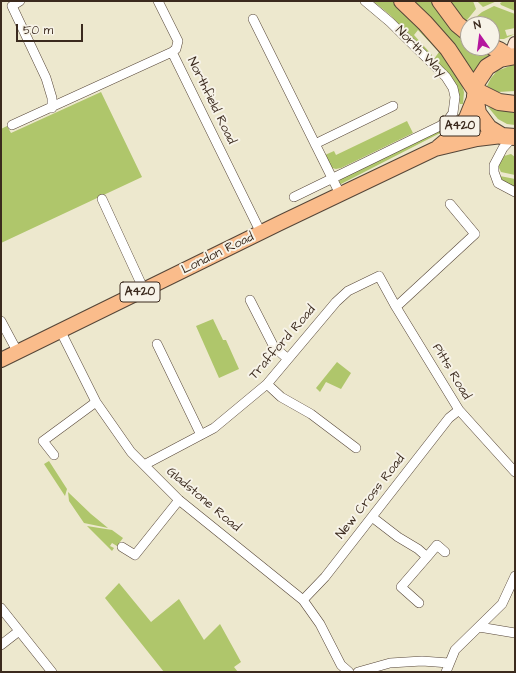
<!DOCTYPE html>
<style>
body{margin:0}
#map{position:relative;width:516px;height:673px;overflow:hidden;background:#ede8ce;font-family:"Architects Daughter",sans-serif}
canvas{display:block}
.frame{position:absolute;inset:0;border:2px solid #3b2a1e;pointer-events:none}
.north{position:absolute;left:460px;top:16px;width:40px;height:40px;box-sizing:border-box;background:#f7f3e8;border:1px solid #aca397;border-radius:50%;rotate:346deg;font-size:11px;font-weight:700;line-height:16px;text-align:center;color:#3b2a1e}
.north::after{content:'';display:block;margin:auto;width:14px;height:18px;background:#b5179e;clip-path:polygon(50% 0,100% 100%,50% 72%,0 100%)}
.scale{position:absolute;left:16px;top:24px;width:67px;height:18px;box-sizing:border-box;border:2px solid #3b2a1e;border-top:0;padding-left:5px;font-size:12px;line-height:14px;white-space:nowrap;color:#3b2a1e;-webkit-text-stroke:3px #f7f3e8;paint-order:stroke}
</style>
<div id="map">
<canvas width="516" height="673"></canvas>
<div class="frame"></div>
<div class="north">N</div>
<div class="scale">50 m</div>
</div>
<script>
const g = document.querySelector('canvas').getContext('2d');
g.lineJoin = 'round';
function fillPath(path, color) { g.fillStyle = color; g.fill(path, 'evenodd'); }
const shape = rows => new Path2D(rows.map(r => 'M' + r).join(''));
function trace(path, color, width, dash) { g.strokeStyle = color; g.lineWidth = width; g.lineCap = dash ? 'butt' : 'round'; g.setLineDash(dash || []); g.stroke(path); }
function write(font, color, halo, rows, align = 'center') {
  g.font = font + ' "Architects Daughter",sans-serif'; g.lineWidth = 4; g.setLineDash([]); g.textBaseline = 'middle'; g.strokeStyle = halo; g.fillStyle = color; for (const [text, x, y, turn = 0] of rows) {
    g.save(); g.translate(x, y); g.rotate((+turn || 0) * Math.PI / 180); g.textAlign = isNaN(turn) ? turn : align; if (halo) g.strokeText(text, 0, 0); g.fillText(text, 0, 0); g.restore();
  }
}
fillPath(shape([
 [373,1,394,1,438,44,461,82,464,92,463,104,460,104,458,90,434,59,439,52,418,30,414,35,432,55,430,56,390,15],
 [411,1,431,1,459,35,468,42,468,48,479,48,490,54,473,73,458,50],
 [450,1,473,1,476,9,467,20,470,22,482,12,494,6,515,14,515,28,505,30,507,36,515,34,504,39,492,39,492,24,468,24,460,16],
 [477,1,497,1,483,7],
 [504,1,515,1,515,11,501,5,500,3],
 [515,64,515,91,498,92,487,86,491,78,497,71],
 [101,92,142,177,1,243,1,129,7,126,11,133],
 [488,107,515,113,515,125,507,124,498,119],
 [454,118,457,119,446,130,341,184,339,183,340,179],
 [407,121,413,133,341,168,336,169,332,168,325,155,334,151,336,155],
 [511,154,515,157,515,175,501,172,499,168,499,164,504,156],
 [500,176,515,179,515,187,504,184,499,177],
 [213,319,223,340,226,340,239,369,219,378,196,326],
 [337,362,351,373,341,389,326,382,320,392,316,388],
 [49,461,67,489,65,496,44,464],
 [68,492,91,514,108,528,84,523,69,501],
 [87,526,112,530,123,538,117,546,112,543,110,546,114,548,112,551],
 [119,583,151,622,179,599,204,640,220,624,241,662,234,667,238,672,164,672,105,598]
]), '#afc66b');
const street = shape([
 [20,1,12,6,46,78,52,98,52,108],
 [158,1,178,41,176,49,172,52],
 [253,19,340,194],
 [12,125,172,52,261,233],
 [512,138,503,148,494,165,494,172,498,183,515,192],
 [315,144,393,106],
 [294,197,440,126,448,120,453,113,455,97,453,88,446,77,390,22,365,1],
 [102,199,144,290],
 [250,300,274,347,288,359],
 [396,307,475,234,450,204],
 [1,321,17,351],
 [60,330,96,402,131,452,179,500,303,600,320,624,341,665,349,672],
 [157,344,201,435],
 [267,384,281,397,311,414,356,448],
 [54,455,43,441,96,402],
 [144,465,214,428,267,384,336,302,348,291,379,276,396,307,459,410,515,472],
 [372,517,398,537,418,549,427,557,437,545,445,552],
 [122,547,135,555,179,500],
 [303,600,325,577,449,418,459,410],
 [419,603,401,587,427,557],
 [1,608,52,672],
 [479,627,515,633],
 [1,645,19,631],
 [358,672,390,663,422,661,449,663],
 [446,672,455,650,502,604,515,576]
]);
const secondary = shape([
 [510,56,515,43]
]);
const primary = shape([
 [438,147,450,137,466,118,475,96],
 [1,360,280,223,435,149,477,139,502,136]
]);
const highway = shape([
 [402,1,425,23,448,49,475,90,499,102,515,104],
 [440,1,457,24,468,33],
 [492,47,499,50,508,56],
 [515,56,500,59,487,67,477,82,475,96,478,113,489,128,502,136,515,137]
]);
trace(street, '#564638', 10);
trace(secondary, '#564638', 14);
trace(primary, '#564638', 16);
trace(highway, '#564638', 18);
trace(street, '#fff', 9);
trace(secondary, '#fde4d1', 12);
trace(primary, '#fabc8b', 14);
trace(highway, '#fabc8b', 16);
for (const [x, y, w] of [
 [460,126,40],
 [140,292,40]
]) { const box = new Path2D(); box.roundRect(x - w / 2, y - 10, w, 20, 3); g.fillStyle = '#f7f3e8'; g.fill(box); trace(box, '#3b2a1e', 1); }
write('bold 12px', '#3b2a1e', null, [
 ["A420",460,126],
 ["A420",140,292]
]);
write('13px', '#3b2a1e', '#f7f3e8', [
 ["North Way",420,52,45],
 ["Northfield Road",211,101,64],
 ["London Road",218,254,-26],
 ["Trafford Road",283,343,-49],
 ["Pitts Road",451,372,59],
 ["New Cross Road",371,497,-52],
 ["Gladstone Road",203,500,40]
]);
</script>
